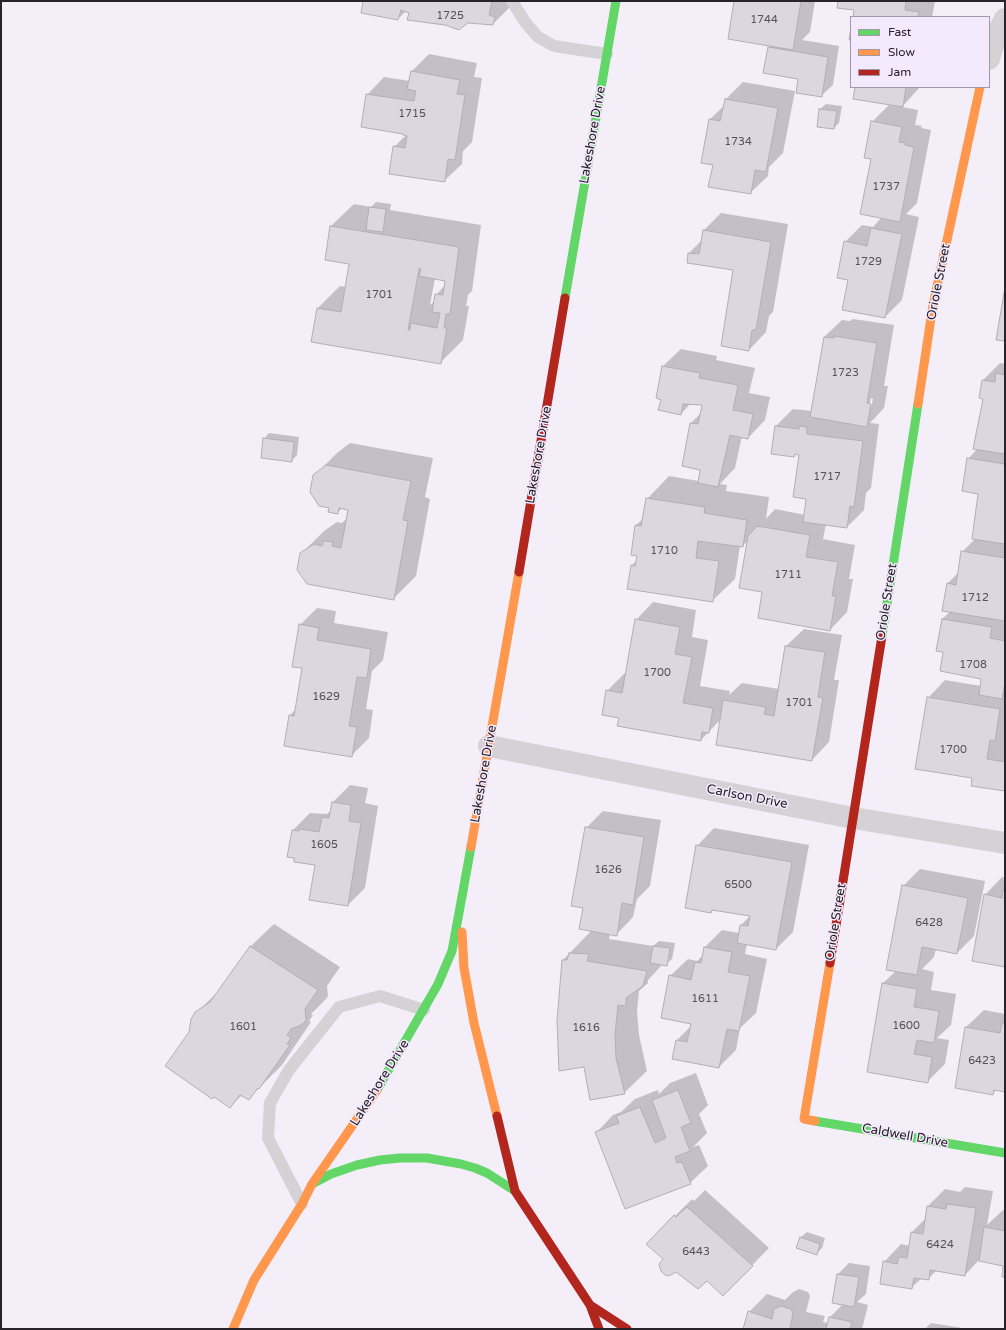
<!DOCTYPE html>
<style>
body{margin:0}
#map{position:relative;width:1006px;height:1330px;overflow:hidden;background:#f4eef9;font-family:"Varela Round",sans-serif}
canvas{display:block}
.frame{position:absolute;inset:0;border:2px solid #27222b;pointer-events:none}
.legend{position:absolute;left:850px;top:16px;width:140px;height:72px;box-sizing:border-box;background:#f5eafd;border:1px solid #a39aa9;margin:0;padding:5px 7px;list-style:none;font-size:12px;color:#27222b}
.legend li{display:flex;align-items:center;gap:8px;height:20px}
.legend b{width:20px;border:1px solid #a39aa9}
</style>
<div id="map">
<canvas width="1006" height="1330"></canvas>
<div class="frame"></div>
<ul class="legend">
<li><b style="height:5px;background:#63d668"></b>Fast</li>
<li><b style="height:5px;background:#ff974d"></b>Slow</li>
<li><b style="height:5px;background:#b3261e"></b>Jam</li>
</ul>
</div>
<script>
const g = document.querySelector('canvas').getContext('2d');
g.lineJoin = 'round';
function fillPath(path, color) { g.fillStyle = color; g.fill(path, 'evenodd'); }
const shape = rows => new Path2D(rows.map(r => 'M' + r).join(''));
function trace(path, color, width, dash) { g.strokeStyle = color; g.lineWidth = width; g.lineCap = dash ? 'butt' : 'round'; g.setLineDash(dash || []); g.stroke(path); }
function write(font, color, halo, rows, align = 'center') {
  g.font = font + ' "Varela Round",sans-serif'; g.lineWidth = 3; g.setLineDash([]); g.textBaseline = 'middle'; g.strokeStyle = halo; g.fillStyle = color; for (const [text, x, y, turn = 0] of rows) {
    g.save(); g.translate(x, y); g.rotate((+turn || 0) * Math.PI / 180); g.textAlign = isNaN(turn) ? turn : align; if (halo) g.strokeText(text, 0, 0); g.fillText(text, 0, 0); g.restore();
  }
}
fillPath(shape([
 [364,1,516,1,493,24,406,11,398,19],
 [735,1,815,1,810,32,802,40,839,46,833,85,821,96,799,79,769,48,771,45],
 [839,1,935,1,932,17,854,17,855,9],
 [429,54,477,63,474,77,482,78,472,142,463,151,462,164,444,181,394,147,406,135,367,95,384,77,410,81,412,71],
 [743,82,795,91,783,153,769,167,768,176,750,193,710,119,725,105,726,99],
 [856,87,920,87,902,107,918,110,915,125,922,126,921,128,931,130,917,203,906,214,919,217,902,300,885,317,849,280,845,242,862,225,873,227,882,217,872,158,872,122,890,104],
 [826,104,842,106,839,123,834,128,820,109],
 [376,202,391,204,390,210,481,225,472,291,468,295,466,306,469,306,463,340,440,363,318,308,340,286,346,287,350,263,331,226,354,204,371,207],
 [435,278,446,280,445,285,436,295,435,301,430,305],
 [721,213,788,224,773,312,769,316,766,332,749,350,734,269,689,253,702,240,704,230],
 [853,319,894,325,884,386,888,386,884,408,870,423,879,424,871,488,866,493,864,510,847,527,826,524,823,539,855,545,849,579,853,579,847,612,830,630,764,591,748,541,742,546,740,546,735,579,712,601,631,566,637,560,638,555,632,554,636,525,644,518,647,499,669,476,699,481,701,469,691,423,701,413,703,404,691,403,681,414,662,399,658,398,663,366,681,349,717,356,716,360,755,368,749,393,770,397,765,420,748,438,742,436,735,468,720,484,727,485,726,491,769,497,766,519,775,509,805,515,807,498,800,454,796,453,794,455,776,426,793,409,812,411,824,337,842,320,850,321],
 [871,398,873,399,871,407,869,407],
 [1000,363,1005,364,1005,735,1004,742,1005,743,1005,790,973,777,928,698,945,680,981,686,983,678,944,651,942,619,951,611,948,583,959,572,962,552,975,539,980,493,968,459,978,448,984,398,983,380],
 [269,433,299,437,297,455,291,461,264,439],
 [350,443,433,458,425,497,430,499,416,576,393,599,301,554,324,531,337,522,342,523,347,518,349,509,342,508,338,512,330,507,314,476,337,453],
 [653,602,696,610,692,637,708,640,700,686,730,691,729,695,742,683,779,689,786,646,804,629,842,635,834,680,839,680,829,742,812,760,721,719,701,740,620,717,607,691,625,673,626,674,636,620],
 [317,608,336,611,334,623,388,632,383,660,372,671,366,709,373,710,369,738,351,756,289,716,296,709,303,668,300,625],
 [350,785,368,788,365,803,378,806,365,888,348,905,293,830,310,813,327,814,332,809,333,802],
 [603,811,661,820,650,886,637,899,633,917,616,935,610,934,609,939,653,946,659,941,675,943,672,959,668,963,670,949,669,949,663,964,648,980,648,983,639,991,637,1011,639,1035,647,1071,624,1093,563,960,592,930,584,907,586,828],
 [714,828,809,845,793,932,776,949,747,944,745,954,767,959,756,1013,740,1028,736,1050,719,1067,677,1040,691,1026,692,1023,670,976,688,959,697,961,704,954,705,947,722,930,739,933,741,925,751,915,714,909,711,912,697,846],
 [920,869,985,881,974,936,957,953,936,949,934,957,922,969,934,972,931,990,956,994,951,1025,937,1038,949,1040,945,1064,927,1082,868,1071,883,983,896,971,903,886],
 [1002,877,1005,878,1005,966,985,895],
 [274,924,340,967,327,986,328,996,326,999,311,1014,313,1015,309,1021,311,1022,282,1065,249,1098,242,1095,230,1107,190,1032,196,1013,222,988,251,946],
 [984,1010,1005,1014,1005,1091,997,1089,993,1094,956,1088,966,1027],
 [696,1073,708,1105,699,1114,707,1133,693,1147,699,1145,708,1166,690,1183,596,1133,613,1115,621,1112,635,1099,658,1090,659,1094,670,1083],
 [965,1187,993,1191,987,1225,1003,1210,1005,1211,1005,1276,1005,1265,979,1260,965,1275,936,1271,928,1279,922,1278,911,1288,884,1262,901,1244,910,1246,912,1232,926,1218,928,1206,945,1189,960,1192],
 [705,1190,769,1248,723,1295,707,1280,665,1259,675,1216,692,1199,694,1201],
 [807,1232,825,1238,822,1248,816,1254,798,1247,801,1237],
 [849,1263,870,1266,866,1294,857,1302,868,1305,862,1329,744,1329,749,1312,767,1294,785,1300,793,1292,799,1289,808,1292,810,1296,806,1312,825,1316,823,1322,828,1323,830,1317,843,1304,838,1274],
 [931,1323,969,1329,925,1329]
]), '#0003');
const building = shape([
 [363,1,492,1,489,15,495,17,493,25,468,23,459,30,445,25,407,20,409,13,401,10,398,20,361,13,363,1],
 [734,1,801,1,793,50,728,39,734,1],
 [838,1,906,1,905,10,919,12,918,17,853,17,854,10,837,8,838,1],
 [851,27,851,40,849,40,851,27],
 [768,47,828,57,822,97,796,93,798,79,763,73,768,47],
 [411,71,460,80,457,94,465,95,455,160,448,159,445,182,389,174,393,146,405,148,407,136,403,135,403,134,361,127,366,94,414,101,416,91,407,89,411,71],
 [855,87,906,87,903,107,853,99,855,87],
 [725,99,778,108,766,172,755,170,751,194,708,187,713,165,701,163,709,119,720,121,725,99],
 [819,109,837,111,834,129,817,127,819,109],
 [871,121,902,127,899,142,905,143,905,145,914,147,900,222,860,214,871,159,864,158,871,121],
 [369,207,386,209,383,232,366,230,369,207],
 [330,226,459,247,450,314,446,314,444,328,447,328,441,364,311,342,317,308,341,312,349,264,325,260,330,226],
 [419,269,421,269,419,276,445,281,443,295,435,294,432,312,440,313,437,328,411,323,410,330,408,330,419,269],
 [871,228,902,234,885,318,842,310,848,280,837,278,844,241,867,246,871,228],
 [703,230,771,242,756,330,752,330,749,351,721,346,733,270,687,263,688,253,699,254,703,230],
 [1005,287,1005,341,996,340,1005,287],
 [834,336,877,343,867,403,871,404,867,427,810,417,824,337,834,338,834,336],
 [662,366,700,373,699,378,738,385,733,410,753,414,748,439,730,435,718,487,698,483,700,470,682,466,690,423,698,424,702,405,683,404,681,415,658,410,661,400,656,398,662,366],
 [996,373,1005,375,1005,454,973,449,983,399,979,398,982,380,995,382,996,373],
 [775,426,799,429,799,426,807,427,807,434,863,441,854,507,850,506,847,528,803,522,806,499,793,497,799,455,795,454,794,457,771,454,775,426],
 [263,438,294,442,292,462,261,458,263,438],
 [967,458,1005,464,1005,544,972,539,978,494,962,491,967,458],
 [326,465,411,481,403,520,408,521,394,600,307,584,297,570,300,553,314,544,322,546,323,541,333,542,332,546,341,548,348,510,339,508,338,514,328,512,329,508,319,506,310,492,313,475,326,465],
 [646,498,705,507,704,513,747,520,743,547,698,541,696,558,719,561,713,602,627,589,631,565,635,566,637,556,631,555,635,525,641,526,646,498],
 [757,526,810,535,806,557,838,562,832,596,836,596,830,631,758,618,762,592,739,588,748,536,757,526],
 [961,551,1005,558,1005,621,942,611,947,583,956,585,961,551],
 [635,619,680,627,675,654,692,657,683,703,713,708,709,733,702,732,701,741,617,726,619,718,602,715,606,690,622,693,635,619],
 [942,619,992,627,990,638,1005,641,1005,683,1002,699,979,695,981,679,940,671,943,652,936,651,942,619],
 [299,624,319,628,317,640,371,649,367,678,357,677,349,726,357,727,352,757,284,746,289,715,294,716,302,668,292,667,299,624],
 [785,646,825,652,818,697,823,698,812,761,716,745,723,700,766,707,764,714,774,716,785,646],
 [927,697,1000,709,995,741,990,740,987,759,1005,762,1005,791,971,786,972,778,915,769,927,697],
 [332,802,351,805,349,821,361,823,348,906,309,900,315,865,294,862,294,858,287,857,292,830,299,831,300,829,319,832,322,817,329,818,332,802],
 [585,827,644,837,633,905,622,903,617,936,579,929,583,908,571,906,585,827],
 [696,845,792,862,776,950,737,943,740,925,748,926,750,916,712,910,711,913,685,908,696,845],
 [902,885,968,898,957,954,922,947,917,975,886,970,902,885],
 [1003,890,1005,890,1005,967,972,961,984,894,1002,898,1003,890],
 [250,946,318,990,305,1009,306,1020,304,1023,299,1026,291,1029,287,1035,291,1038,287,1044,290,1045,259,1089,258,1088,249,1100,240,1095,230,1108,214,1097,212,1099,165,1066,189,1032,191,1019,195,1012,210,1002,250,946],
 [653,946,670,948,667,966,650,963,653,946],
 [704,947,732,952,728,972,750,976,739,1031,727,1029,719,1068,672,1059,676,1040,687,1042,691,1024,661,1018,669,975,691,980,695,962,701,963,704,947],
 [569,953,589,954,587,961,647,971,643,986,626,998,626,1006,618,1005,615,1035,616,1058,625,1094,590,1100,584,1067,559,1071,557,1021,562,960,567,960,569,953],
 [882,983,917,989,914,1007,939,1011,934,1043,917,1040,914,1054,932,1057,928,1083,867,1072,882,983],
 [1002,1023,1005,1023,1005,1092,994,1090,993,1095,955,1088,965,1027,1000,1033,1002,1023],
 [678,1090,691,1123,681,1127,690,1151,675,1157,677,1163,682,1162,691,1184,625,1209,595,1132,619,1123,616,1116,640,1107,655,1143,666,1138,652,1100,678,1090],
 [947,1204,976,1208,965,1276,930,1270,929,1280,914,1278,912,1289,880,1284,883,1261,897,1264,899,1257,907,1258,911,1232,923,1234,927,1206,946,1209,947,1204],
 [687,1207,753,1266,723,1296,707,1281,698,1289,676,1272,669,1276,665,1275,661,1271,659,1264,663,1259,646,1244,674,1215,676,1217,687,1207],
 [984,1227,1005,1231,1005,1277,1002,1277,1003,1266,979,1261,984,1227],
 [800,1237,820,1244,817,1255,796,1248,800,1237],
 [837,1274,859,1277,854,1307,832,1303,837,1274],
 [781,1306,791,1309,793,1313,790,1329,743,1329,748,1311,772,1319,774,1309,781,1306],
 [829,1317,852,1322,850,1329,826,1329,829,1317]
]);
fillPath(building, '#dcd6e1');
trace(building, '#b2adb6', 1);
trace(shape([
 [512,1,525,22,538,37,554,46,607,54],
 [302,1204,268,1138,270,1103,289,1070,339,1007,380,996,424,1010]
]), '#d4d2d5', 12);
trace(shape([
 [989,59,996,36,1005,19],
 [489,746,853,818,1005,843]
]), '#d4d2d5', 22);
trace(shape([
 [565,298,616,1],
 [882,636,918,404],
 [377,1090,438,984,452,951,471,847],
 [815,1121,1005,1153],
 [314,1183,331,1174,357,1165,380,1160,400,1158,427,1158,461,1164,475,1168,487,1173,515,1191]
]), '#63d668', 9);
trace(shape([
 [918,404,933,305,980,87],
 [471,847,519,572],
 [462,932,464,968,474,1023,497,1116],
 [815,1121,804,1119,830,963],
 [233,1329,254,1280,302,1204,312,1184,377,1090]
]), '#ff974d', 9);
trace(shape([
 [519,572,565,298],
 [830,963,882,636],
 [497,1116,515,1191,590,1305,599,1329],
 [590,1305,627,1329]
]), '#b3261e', 9);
write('11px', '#544f58', null, [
 ["1725",450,16],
 ["1744",764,20],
 ["1715",412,114],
 ["1734",738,142],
 ["1737",886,187],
 ["1729",868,262],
 ["1701",379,295],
 ["1723",845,373],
 ["1717",827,477],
 ["1710",664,551],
 ["1711",788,575],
 ["1712",975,598],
 ["1708",973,665],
 ["1700",657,673],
 ["1629",326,697],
 ["1701",799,703],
 ["1700",953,750],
 ["1605",324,845],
 ["1626",608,870],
 ["6500",738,885],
 ["6428",929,923],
 ["1611",705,999],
 ["1600",906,1026],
 ["1601",243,1027],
 ["1616",586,1028],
 ["6423",982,1061],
 ["6424",940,1245],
 ["6443",696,1252]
]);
write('13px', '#27222b', '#f5eafd', [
 ["Lakeshore Drive",593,135,-80],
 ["Oriole Street",939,282,-79],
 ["Lakeshore Drive",539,455,-80],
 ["Oriole Street",887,602,-81],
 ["Lakeshore Drive",484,774,-80],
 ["Carlson Drive",747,797,11],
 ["Oriole Street",836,922,-81],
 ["Lakeshore Drive",380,1083,-58],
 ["Caldwell Drive",905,1136,10]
]);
</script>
